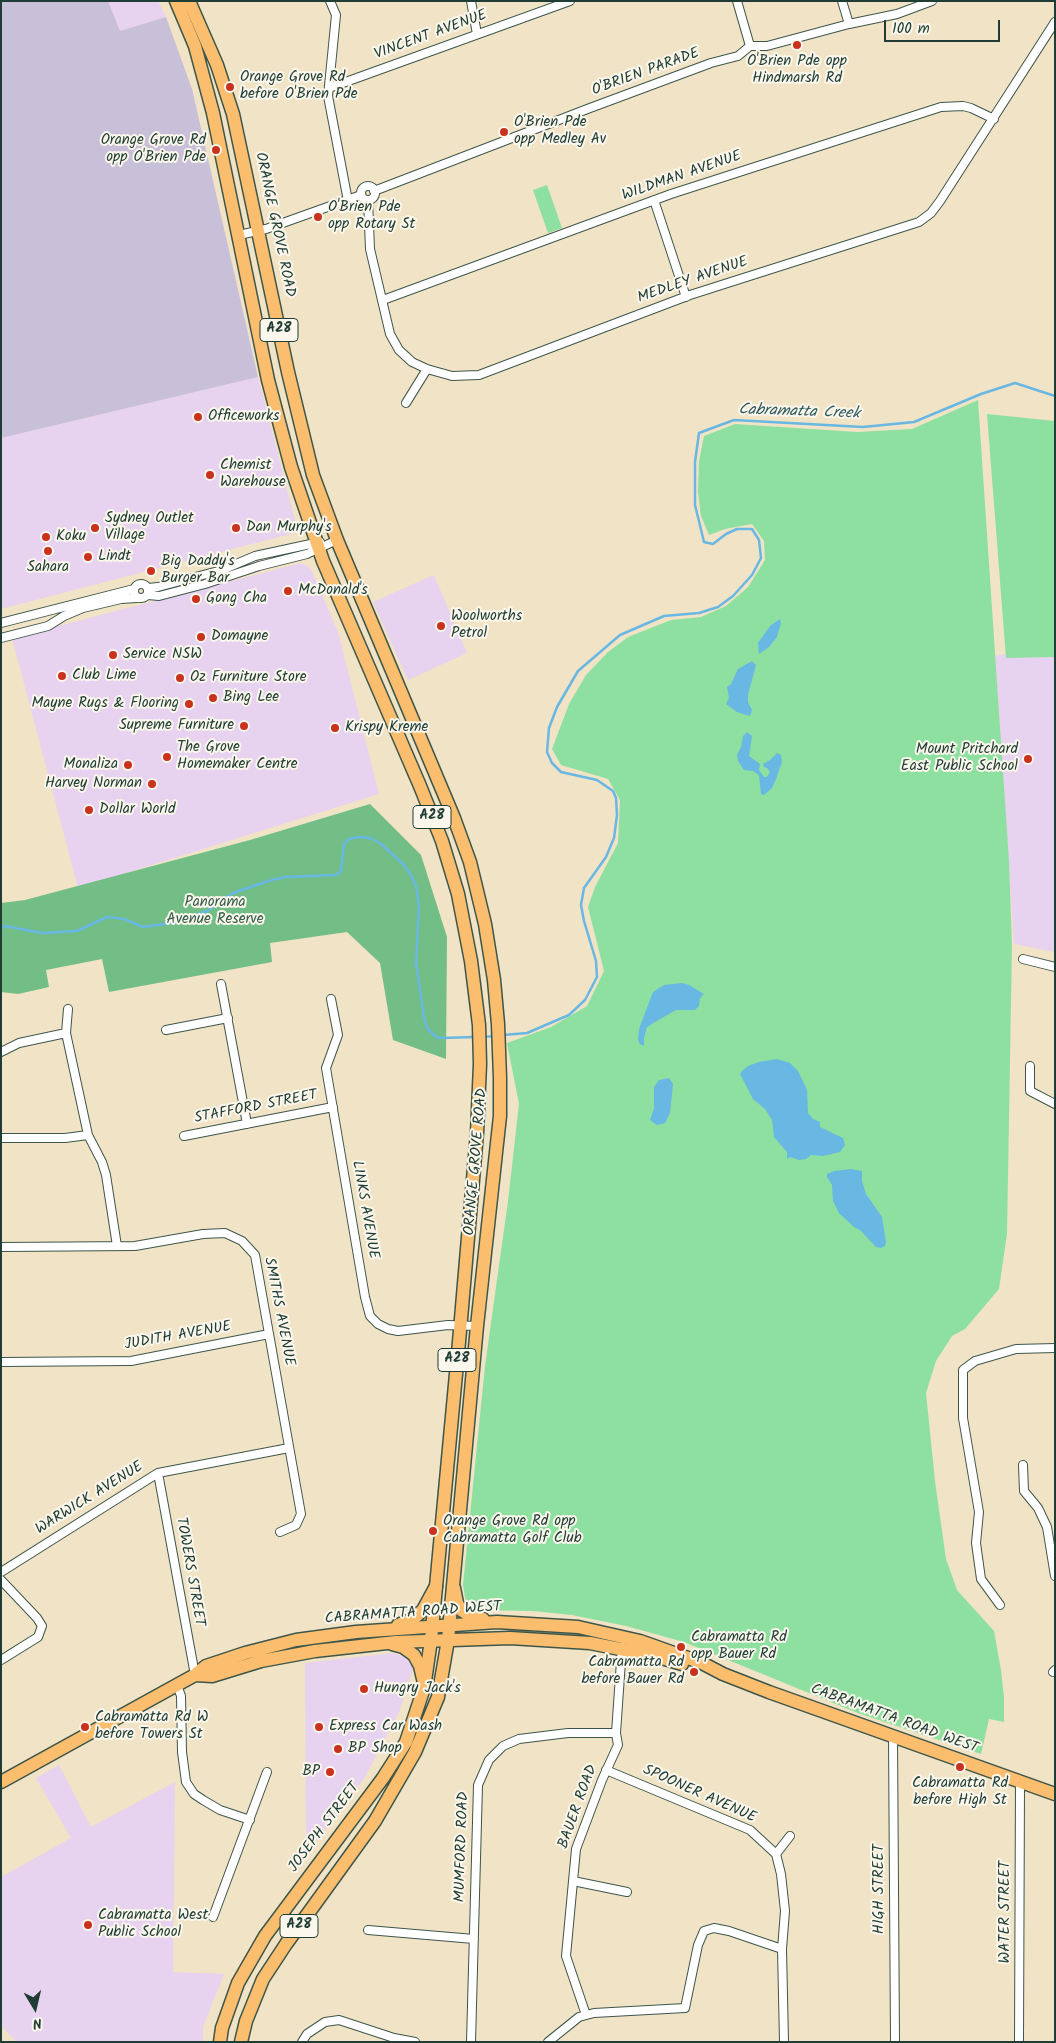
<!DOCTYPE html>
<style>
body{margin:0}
#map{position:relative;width:1056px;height:2043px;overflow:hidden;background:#f1e3c6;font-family:Kalam,sans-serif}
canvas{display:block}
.frame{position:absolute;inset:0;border:2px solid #1f3d34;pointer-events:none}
.north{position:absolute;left:10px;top:1983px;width:50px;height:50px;-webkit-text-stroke:4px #fbf7ec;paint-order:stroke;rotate:171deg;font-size:14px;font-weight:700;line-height:20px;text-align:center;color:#1f3d34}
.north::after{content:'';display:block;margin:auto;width:18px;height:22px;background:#1f3d34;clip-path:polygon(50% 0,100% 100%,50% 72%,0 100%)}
.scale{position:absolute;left:884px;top:20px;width:116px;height:22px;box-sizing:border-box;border:2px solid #1f3d34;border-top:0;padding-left:6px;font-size:15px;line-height:18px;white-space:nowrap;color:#1f3d34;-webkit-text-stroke:4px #fbf7ec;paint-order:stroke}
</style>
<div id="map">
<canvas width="1056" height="2043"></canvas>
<div class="frame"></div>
<div class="north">N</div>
<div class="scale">100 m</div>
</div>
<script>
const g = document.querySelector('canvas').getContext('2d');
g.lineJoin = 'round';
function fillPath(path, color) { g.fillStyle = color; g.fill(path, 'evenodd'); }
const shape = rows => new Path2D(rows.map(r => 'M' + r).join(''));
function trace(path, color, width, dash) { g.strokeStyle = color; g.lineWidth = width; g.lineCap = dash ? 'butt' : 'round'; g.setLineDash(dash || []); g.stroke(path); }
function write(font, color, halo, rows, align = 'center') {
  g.font = font + ' Kalam,sans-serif'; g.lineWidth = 4; g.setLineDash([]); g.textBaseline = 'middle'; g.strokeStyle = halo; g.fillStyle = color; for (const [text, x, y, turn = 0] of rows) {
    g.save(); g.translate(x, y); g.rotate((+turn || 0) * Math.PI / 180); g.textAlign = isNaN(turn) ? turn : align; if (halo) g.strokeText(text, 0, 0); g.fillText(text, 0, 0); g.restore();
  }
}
fillPath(shape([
 [108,1,158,1,166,17,120,31],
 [258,377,298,532,1,609,1,438],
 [301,563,309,567,312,571,338,632,379,794,78,888,12,638],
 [434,575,467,653,408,680,373,602],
 [1055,644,1055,952,1014,944,995,656],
 [393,1653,406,1657,413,1669,399,1712,365,1777,337,1816,306,1852,305,1663],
 [59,1765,91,1827,175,1782,173,1972,224,1974,203,2027,203,2042,17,2042,1,2026,1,1877,71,1838,36,1778]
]), '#e7d2ef');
fillPath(shape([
 [1,1,108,1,120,31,166,17,192,89,258,377,1,438]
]), '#c8bfd8');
fillPath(shape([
 [547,185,562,228,548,233,533,190],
 [978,400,1009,861,1012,945,1007,1234,999,1289,965,1329,952,1336,936,1361,926,1393,935,1481,946,1559,957,1590,994,1631,1001,1670,1004,1697,1004,1722,989,1719,981,1754,858,1713,684,1642,626,1626,572,1615,532,1611,475,1610,466,1603,463,1585,485,1366,508,1201,519,1104,507,1043,551,1027,587,1006,604,971,588,907,595,887,618,843,620,800,608,779,561,765,552,749,569,704,586,675,608,652,628,637,671,620,701,617,726,606,748,587,765,560,764,541,752,524,725,529,709,535,701,516,698,492,699,461,704,436,735,424,857,432,912,429],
 [987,414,1055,421,1055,657,1006,658]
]), '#8ee0a0');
fillPath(shape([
 [370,804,421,855,447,937,446,1059,393,1040,380,963,347,932,270,943,272,962,109,992,102,959,46,970,49,987,18,994,1,992,1,903,25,900,250,840]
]), '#72be86');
fillPath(shape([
 [780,619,781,623,777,637,769,647,759,654,758,643,770,626],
 [752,661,756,665,748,695,748,702,752,710,750,716,737,712,726,704,729,698,727,687,731,684,738,669],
 [747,732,752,736,749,756,760,764,759,770,764,777,767,777,770,772,767,768,764,767,763,764,770,760,777,753,781,755,782,762,776,779,772,788,764,795,761,794,759,775,753,771,744,770,738,761,737,755,741,747,743,736],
 [682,983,689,985,704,994,700,998,699,1006,695,1010,676,1010,655,1022,647,1027,644,1038,644,1044,643,1046,640,1044,638,1040,639,1029,653,992,664,985],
 [777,1059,790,1063,798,1071,807,1090,808,1113,813,1119,820,1122,820,1127,843,1138,845,1145,840,1152,823,1156,811,1155,806,1159,799,1160,790,1157,787,1159,787,1152,774,1137,772,1120,765,1109,753,1099,740,1074,742,1071,748,1066,759,1062],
 [669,1078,673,1084,670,1113,665,1123,657,1125,650,1120,654,1108,654,1087,659,1080],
 [851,1169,862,1171,862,1181,866,1194,882,1217,886,1242,885,1246,881,1248,876,1247,860,1230,854,1227,839,1213,833,1201,832,1185,827,1177,827,1174,834,1171]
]), '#69b7e3');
trace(shape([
 [1,928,5,926,42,933,77,931,107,917,124,919,143,927,179,922,207,911,233,893,268,881,285,877,336,875,341,871,344,844,349,839,359,837,370,838,380,843,403,864,411,875,416,886,419,906,416,963,424,1017,427,1028,436,1037,442,1038,475,1037],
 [503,1035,527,1033,569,1015,585,1000,597,977,596,961,584,921,581,905,584,888,606,857,614,838,617,815,616,798,613,791,597,780,561,772,552,763,547,752,549,728,557,707,578,671,620,635,664,616,699,613,718,607,733,596,752,575,761,558,759,540,752,529,737,529,726,534,713,544,704,542,695,505,695,462,699,433,734,420,863,427,914,422,981,394,1015,383,1055,396],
 [483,1037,495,1036]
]), '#69b7e3', 2.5);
const minor = shape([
 [330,1,336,15,328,96,348,201],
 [471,1,477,34],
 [737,1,750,46],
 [842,1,849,24],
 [329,88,570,1],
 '361 193a7 7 0 1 1 14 0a7 7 0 1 1-14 0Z',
 [374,191,590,108,711,63,738,56,750,46,767,46,849,24,897,14,932,1],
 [368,200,370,249,390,334,399,350,412,362,427,369,452,376,479,375,690,295,919,222,931,213,940,201,1055,22],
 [654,200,686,297],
 [239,235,266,229,361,195],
 [383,300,671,194,941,107,963,106,971,108,994,119],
 [406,403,427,369],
 '134 591a7 7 0 1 1 14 0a7 7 0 1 1-14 0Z',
 [148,588,158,587,222,570,255,556,320,542],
 [148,595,159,596,205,584,259,566,307,554,337,540],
 [1,623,134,589],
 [1,638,48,626,64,616,83,608,121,599,137,598],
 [1023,959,1055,967],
 [221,984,247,1124],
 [331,999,338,1035,326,1068,365,1297,370,1316,378,1324,388,1329,398,1331,448,1325,477,1326],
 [68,1009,66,1033,88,1135],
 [166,1030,228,1018],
 [1,1052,19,1043,66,1033],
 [1030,1066,1030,1091,1055,1104],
 [184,1136,333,1107],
 [1,1138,65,1138,88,1135,102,1162,106,1175,117,1246],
 [1,1247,135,1246,203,1234,225,1233,242,1241,255,1255,301,1514,296,1525,280,1532],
 [1,1362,131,1361,269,1334],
 [1023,1465,1024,1491,1038,1508,1047,1527,1055,1576],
 [158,1473,195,1675],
 [1,1572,158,1473,289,1448],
 [1,1580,37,1618,42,1626,38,1637,1,1660],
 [1000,1605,981,1579,976,1543,979,1512,963,1418,963,1370,975,1361,1016,1349,1055,1348],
 [1053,1672,1055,1670],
 [177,1685,181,1696,182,1752,186,1782,194,1794,203,1800,220,1810,250,1820],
 [893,1736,895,2042],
 [606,1770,750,1830,776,1854],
 [573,1881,627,1892],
 [213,1917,267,1772],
 [368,1930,474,1939],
 [586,2015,566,1956,576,1849,602,1780,618,1745,616,1733,622,1647],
 [302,2042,307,2034,325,2022,339,2020,394,2038,415,2042],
 [471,2042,478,1785,489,1760,503,1746,519,1739,568,1733,616,1733],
 [548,2042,579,2017,594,2013,685,2008,698,1945,704,1931,714,1928,729,1931,782,1949],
 [784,2042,782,1949,785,1911,781,1874,776,1854,790,1836],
 [1019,2042,1020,1782]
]);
const primary = shape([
 [454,1588,457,1603,461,1610,472,1617,483,1619],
 [398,1625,413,1619,423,1610,436,1586],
 [392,1644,403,1647,414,1655,420,1666,424,1683],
 [195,1675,212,1676,261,1661,315,1651,396,1642,481,1639,510,1638,590,1643,655,1656,682,1664],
 [1,1782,195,1675,206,1666,245,1653,296,1640,356,1632,497,1622,578,1627,640,1641,702,1663,723,1674,769,1692,1055,1794]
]);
const trunk = shape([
 [176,1,195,46,213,113,268,380,291,467,323,561,420,786,442,841,458,894,471,961,479,1025,480,1064,477,1133,459,1342,431,1640,424,1688,406,1742,383,1778,265,1936,238,1983,222,2028,220,2042],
 [189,1,217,65,233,114,288,372,313,475,337,540,454,818,470,862,485,924,494,980,498,1024,500,1078,500,1116,477,1326,448,1640,438,1697,415,1752,375,1821,286,1944,263,1979,246,2021,241,2042]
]);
trace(minor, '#3e564a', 10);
trace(primary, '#3e564a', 15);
trace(trunk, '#3e564a', 15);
trace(minor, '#fff', 8);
trace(primary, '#fbbe6e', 12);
trace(trunk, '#fbbe6e', 12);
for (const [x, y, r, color] of [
 [797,45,5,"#c8321e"],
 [230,87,5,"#c8321e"],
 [504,132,5,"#c8321e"],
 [216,150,5,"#c8321e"],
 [318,217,5,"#c8321e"],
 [198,417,5,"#c8321e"],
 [210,475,5,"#c8321e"],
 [95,528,5,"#c8321e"],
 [236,528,5,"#c8321e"],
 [46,537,5,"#c8321e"],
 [48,551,5,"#c8321e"],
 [88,557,5,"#c8321e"],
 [151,571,5,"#c8321e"],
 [288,591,5,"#c8321e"],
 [196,599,5,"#c8321e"],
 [441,626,5,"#c8321e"],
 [201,637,5,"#c8321e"],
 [113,655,5,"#c8321e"],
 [62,676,5,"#c8321e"],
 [180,678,5,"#c8321e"],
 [213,698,5,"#c8321e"],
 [189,704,5,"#c8321e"],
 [244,726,5,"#c8321e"],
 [335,728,5,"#c8321e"],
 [167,757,5,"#c8321e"],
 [1028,759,5,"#c8321e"],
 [128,765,5,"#c8321e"],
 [152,784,5,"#c8321e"],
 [89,810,5,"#c8321e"],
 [433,1531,5,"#c8321e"],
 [681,1647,5,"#c8321e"],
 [694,1672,5,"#c8321e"],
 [364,1689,5,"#c8321e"],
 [85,1727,5,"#c8321e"],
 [319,1727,5,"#c8321e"],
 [338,1749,5,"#c8321e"],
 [960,1767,5,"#c8321e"],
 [330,1772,5,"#c8321e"],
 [88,1925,5,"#c8321e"]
]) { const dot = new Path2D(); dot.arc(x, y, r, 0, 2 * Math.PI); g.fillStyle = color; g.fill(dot); trace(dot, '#fbf7ec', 2); }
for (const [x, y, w] of [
 [279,330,38],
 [432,817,38],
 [457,1360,38],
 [299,1926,38]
]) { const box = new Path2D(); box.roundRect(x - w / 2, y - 11.5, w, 23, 4); g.fillStyle = '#fbf7ec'; g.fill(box); trace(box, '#1f3d34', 1); }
write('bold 14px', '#1f3d34', null, [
 ["A28",279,330],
 ["A28",432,817],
 ["A28",457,1360],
 ["A28",299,1926]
]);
write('15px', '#1f3d34', '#fbf7ec', [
 ["VINCENT AVENUE",431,36,-20],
 ["O'BRIEN PARADE",646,73,-20],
 ["WILDMAN AVENUE",682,177,-19],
 ["ORANGE GROVE ROAD",274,225,78],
 ["MEDLEY AVENUE",693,281,-19],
 ["STAFFORD STREET",256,1108,-11],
 ["ORANGE GROVE ROAD",477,1162,-85],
 ["LINKS AVENUE",364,1210,80],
 ["SMITHS AVENUE",278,1312,79],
 ["JUDITH AVENUE",178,1337,-10],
 ["WARWICK AVENUE",90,1499,-32],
 ["TOWERS STREET",189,1572,80],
 ["CABRAMATTA ROAD WEST",413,1614,-4],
 ["CABRAMATTA ROAD WEST",894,1720,20],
 ["SPOONER AVENUE",699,1795,24],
 ["BAUER ROAD",579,1807,-70],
 ["JOSEPH STREET",325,1828,-53],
 ["MUMFORD ROAD",463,1847,-88],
 ["HIGH STREET",880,1889,-90],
 ["WATER STREET",1006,1912,-90]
]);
write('15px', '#1f3d34', '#fbf7ec', [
 ["O'Brien Pde opp",797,62,"center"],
 ["Hindmarsh Rd",797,79,"center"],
 ["Orange Grove Rd",240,78],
 ["before O'Brien Pde",240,95],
 ["O'Brien Pde",514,123],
 ["opp Medley Av",514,140],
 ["Orange Grove Rd",206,141,"right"],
 ["opp O'Brien Pde",206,158,"right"],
 ["O'Brien Pde",328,208],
 ["opp Rotary St",328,225],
 ["Officeworks",208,417],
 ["Chemist",220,466],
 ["Warehouse",220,483],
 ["Sydney Outlet",105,519],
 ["Village",105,536],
 ["Dan Murphy's",246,528],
 ["Koku",56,537],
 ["Lindt",98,557],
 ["Big Daddy's",161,562],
 ["Burger Bar",161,579],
 ["Sahara",48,568,"center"],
 ["McDonald's",298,591],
 ["Gong Cha",206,599],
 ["Woolworths",451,617],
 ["Petrol",451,634],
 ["Domayne",211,637],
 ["Service NSW",123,655],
 ["Club Lime",72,676],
 ["Oz Furniture Store",190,678],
 ["Bing Lee",223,698],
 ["Mayne Rugs & Flooring",179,704,"right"],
 ["Supreme Furniture",234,726,"right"],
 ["Krispy Kreme",345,728],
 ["The Grove",177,748],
 ["Homemaker Centre",177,765],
 ["Mount Pritchard",1018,750,"right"],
 ["East Public School",1018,767,"right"],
 ["Monaliza",118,765,"right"],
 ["Harvey Norman",142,784,"right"],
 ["Dollar World",99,810],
 ["Orange Grove Rd opp",443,1522],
 ["Cabramatta Golf Club",443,1539],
 ["Cabramatta Rd",691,1638],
 ["opp Bauer Rd",691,1655],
 ["Cabramatta Rd",684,1663,"right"],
 ["before Bauer Rd",684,1680,"right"],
 ["Hungry Jack's",374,1689],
 ["Cabramatta Rd W",95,1718],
 ["before Towers St",95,1735],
 ["Express Car Wash",329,1727],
 ["BP Shop",348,1749],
 ["BP",320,1772,"right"],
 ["Cabramatta Rd",960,1784,"center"],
 ["before High St",960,1801,"center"],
 ["Cabramatta West",98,1916],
 ["Public School",98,1933]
], 'left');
write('15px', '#355e4a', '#fbf7ec', [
 ["Panorama",215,903],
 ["Avenue Reserve",215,920]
]);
write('italic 16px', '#325c60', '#fbf7ec', [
 ["Cabramatta Creek",799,413,2]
]);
</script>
